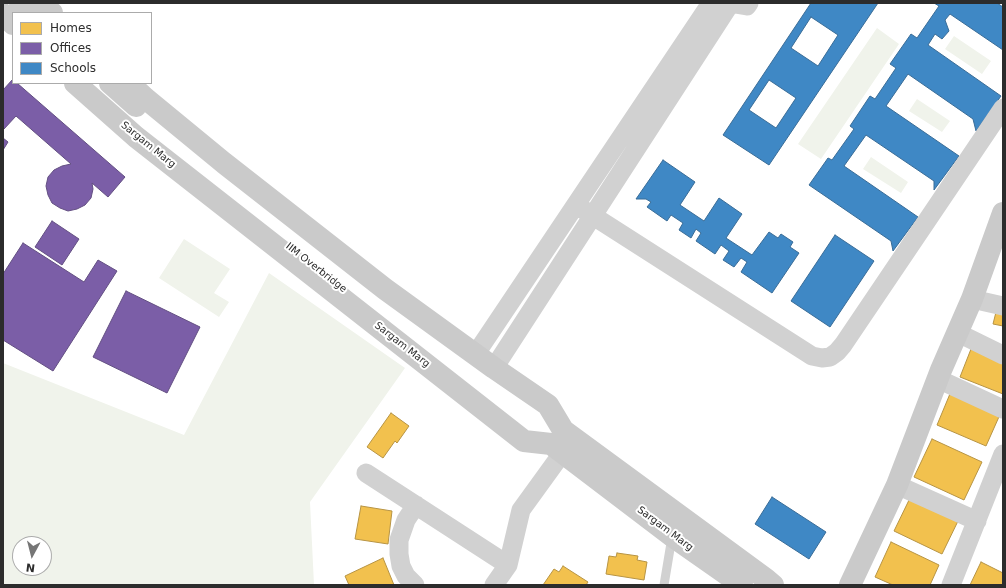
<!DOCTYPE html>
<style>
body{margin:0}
#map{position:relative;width:1006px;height:588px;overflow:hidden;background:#fff;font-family:"DejaVu Sans",sans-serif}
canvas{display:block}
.frame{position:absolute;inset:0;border:4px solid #2c2c2c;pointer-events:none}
.legend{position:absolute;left:12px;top:12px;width:140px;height:72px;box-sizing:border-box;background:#fff;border:1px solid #ababab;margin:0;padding:5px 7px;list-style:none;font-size:12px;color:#2c2c2c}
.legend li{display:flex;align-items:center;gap:8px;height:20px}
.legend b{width:20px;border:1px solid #ababab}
.north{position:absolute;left:12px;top:536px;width:40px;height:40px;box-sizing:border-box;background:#fff;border:1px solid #ababab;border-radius:50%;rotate:187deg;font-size:11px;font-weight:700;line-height:16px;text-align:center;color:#2c2c2c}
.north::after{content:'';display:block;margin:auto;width:14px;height:18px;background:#767676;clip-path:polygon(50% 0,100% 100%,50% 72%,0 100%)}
</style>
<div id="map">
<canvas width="1006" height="588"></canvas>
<div class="frame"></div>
<ul class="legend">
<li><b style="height:11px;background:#f2c14e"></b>Homes</li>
<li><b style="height:11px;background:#7b5ea7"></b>Offices</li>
<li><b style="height:11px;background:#3f88c5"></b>Schools</li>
</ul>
<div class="north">N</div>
</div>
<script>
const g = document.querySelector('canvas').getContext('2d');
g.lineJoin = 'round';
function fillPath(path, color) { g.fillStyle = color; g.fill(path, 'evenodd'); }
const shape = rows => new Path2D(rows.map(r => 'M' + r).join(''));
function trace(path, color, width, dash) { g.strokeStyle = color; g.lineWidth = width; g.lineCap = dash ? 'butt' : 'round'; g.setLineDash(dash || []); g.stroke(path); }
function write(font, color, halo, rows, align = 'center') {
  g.font = font + ' "DejaVu Sans",sans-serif'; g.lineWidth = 4; g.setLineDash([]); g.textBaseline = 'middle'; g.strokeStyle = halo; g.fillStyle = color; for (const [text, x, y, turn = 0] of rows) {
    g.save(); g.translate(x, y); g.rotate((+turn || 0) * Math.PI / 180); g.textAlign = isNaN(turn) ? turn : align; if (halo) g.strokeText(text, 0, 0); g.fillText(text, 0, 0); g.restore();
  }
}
fillPath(shape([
 [877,28,899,44,821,159,798,144],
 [954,36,991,61,982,74,945,49],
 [917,99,950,121,942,132,909,111],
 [871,157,908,182,901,193,863,169],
 [184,239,230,269,214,293,229,302,219,317,159,278],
 [269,273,405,368,310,502,314,585,3,585,3,363,184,435],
 [20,544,44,544,44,568,20,568]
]), '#f0f3eb');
const homes = shape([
 [996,312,1003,314,1003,326,993,324,996,312],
 [971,349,1003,362,1003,394,960,377,971,349],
 [952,389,1002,410,986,446,937,425,952,389],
 [391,413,409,426,397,443,395,441,383,458,367,447,391,413],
 [932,439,982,462,964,500,914,477,932,439],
 [911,496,959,519,942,554,894,531,911,496],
 [361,506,392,511,388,544,355,539,361,506],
 [891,542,939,565,930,585,893,585,875,577,891,542],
 [617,553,638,556,637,560,647,562,644,580,606,574,609,556,616,557,617,553],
 [383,558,394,585,349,585,345,576,383,558],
 [981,562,1003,573,1003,585,970,585,981,562],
 [563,566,588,582,586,585,543,585,554,569,559,572,563,566]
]);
fillPath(homes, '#f2c14e');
trace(homes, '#b79444', 1);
const offices = shape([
 [13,79,13,83,17,83,125,177,108,197,92,183,93,189,91,198,85,205,77,209,68,211,60,208,52,203,48,195,46,186,48,177,54,170,62,166,71,164,16,116,4,129,3,128,3,90,13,79],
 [3,138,8,142,3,150,3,138],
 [52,221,79,239,62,265,35,247,52,221],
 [23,243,84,282,98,260,117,271,53,371,3,340,3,274,23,243],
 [126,291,200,327,167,393,93,357,126,291]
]);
fillPath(offices, '#7b5ea7');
trace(offices, '#634f82', 1);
const schools = shape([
 [811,3,878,3,769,165,723,135,811,3],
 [811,17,838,35,818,66,791,48,811,17],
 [769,80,796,98,776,128,749,110,769,80],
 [934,3,997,3,1003,7,1003,50,950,14,945,20,949,31,942,39,935,34,928,45,1001,96,976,131,973,119,908,74,886,106,959,156,934,190,934,181,866,135,844,166,918,217,893,251,891,241,809,185,828,158,832,160,854,129,850,126,870,96,875,99,896,68,890,64,911,34,917,38,939,6,934,3],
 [663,160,695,182,680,205,704,221,719,198,742,214,726,238,752,255,769,232,778,238,781,234,793,242,790,247,799,253,772,293,741,272,747,262,741,258,734,267,723,260,729,251,721,245,715,254,696,241,701,233,696,229,691,238,679,230,683,223,671,215,667,221,647,207,651,202,646,199,636,199,663,160],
 [835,235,874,261,830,327,791,301,835,235],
 [772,497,826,532,809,559,755,524,772,497]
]);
fillPath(schools, '#3f88c5');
trace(schools, '#396c97', 1);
trace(shape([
 [664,585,672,537]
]), '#d1d1d1', 9);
trace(shape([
 [729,3,747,6,749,3],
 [576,205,812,356,822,358,830,357,837,352,843,345,1003,108],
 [972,299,1003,306],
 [958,333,1003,355],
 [475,355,711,3],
 [494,368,730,4],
 [938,379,1003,409],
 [366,473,508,565],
 [897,485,977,521],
 [415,585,406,576,401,566,399,554,399,540,406,520,416,505],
 [494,585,508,565,521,510,563,452],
 [951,585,1003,454]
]), '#d1d1d1', 19);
trace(shape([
 [20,3,31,13],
 [41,3,52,13],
 [3,14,13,24],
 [75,83,136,137,524,441,551,444,672,536,742,585],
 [110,83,136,106],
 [129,83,145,98,224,163,385,289,494,368,548,405,563,430,766,579,773,585],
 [850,585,897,485,941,370,972,299,1003,213]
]), '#cacaca', 22);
write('10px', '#2c2c2c', '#fff', [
 ["Sargam Marg",148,145,39],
 ["IIM Overbridge",316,268,38],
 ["Sargam Marg",402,345,38],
 ["Sargam Marg",665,529,37]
]);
</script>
